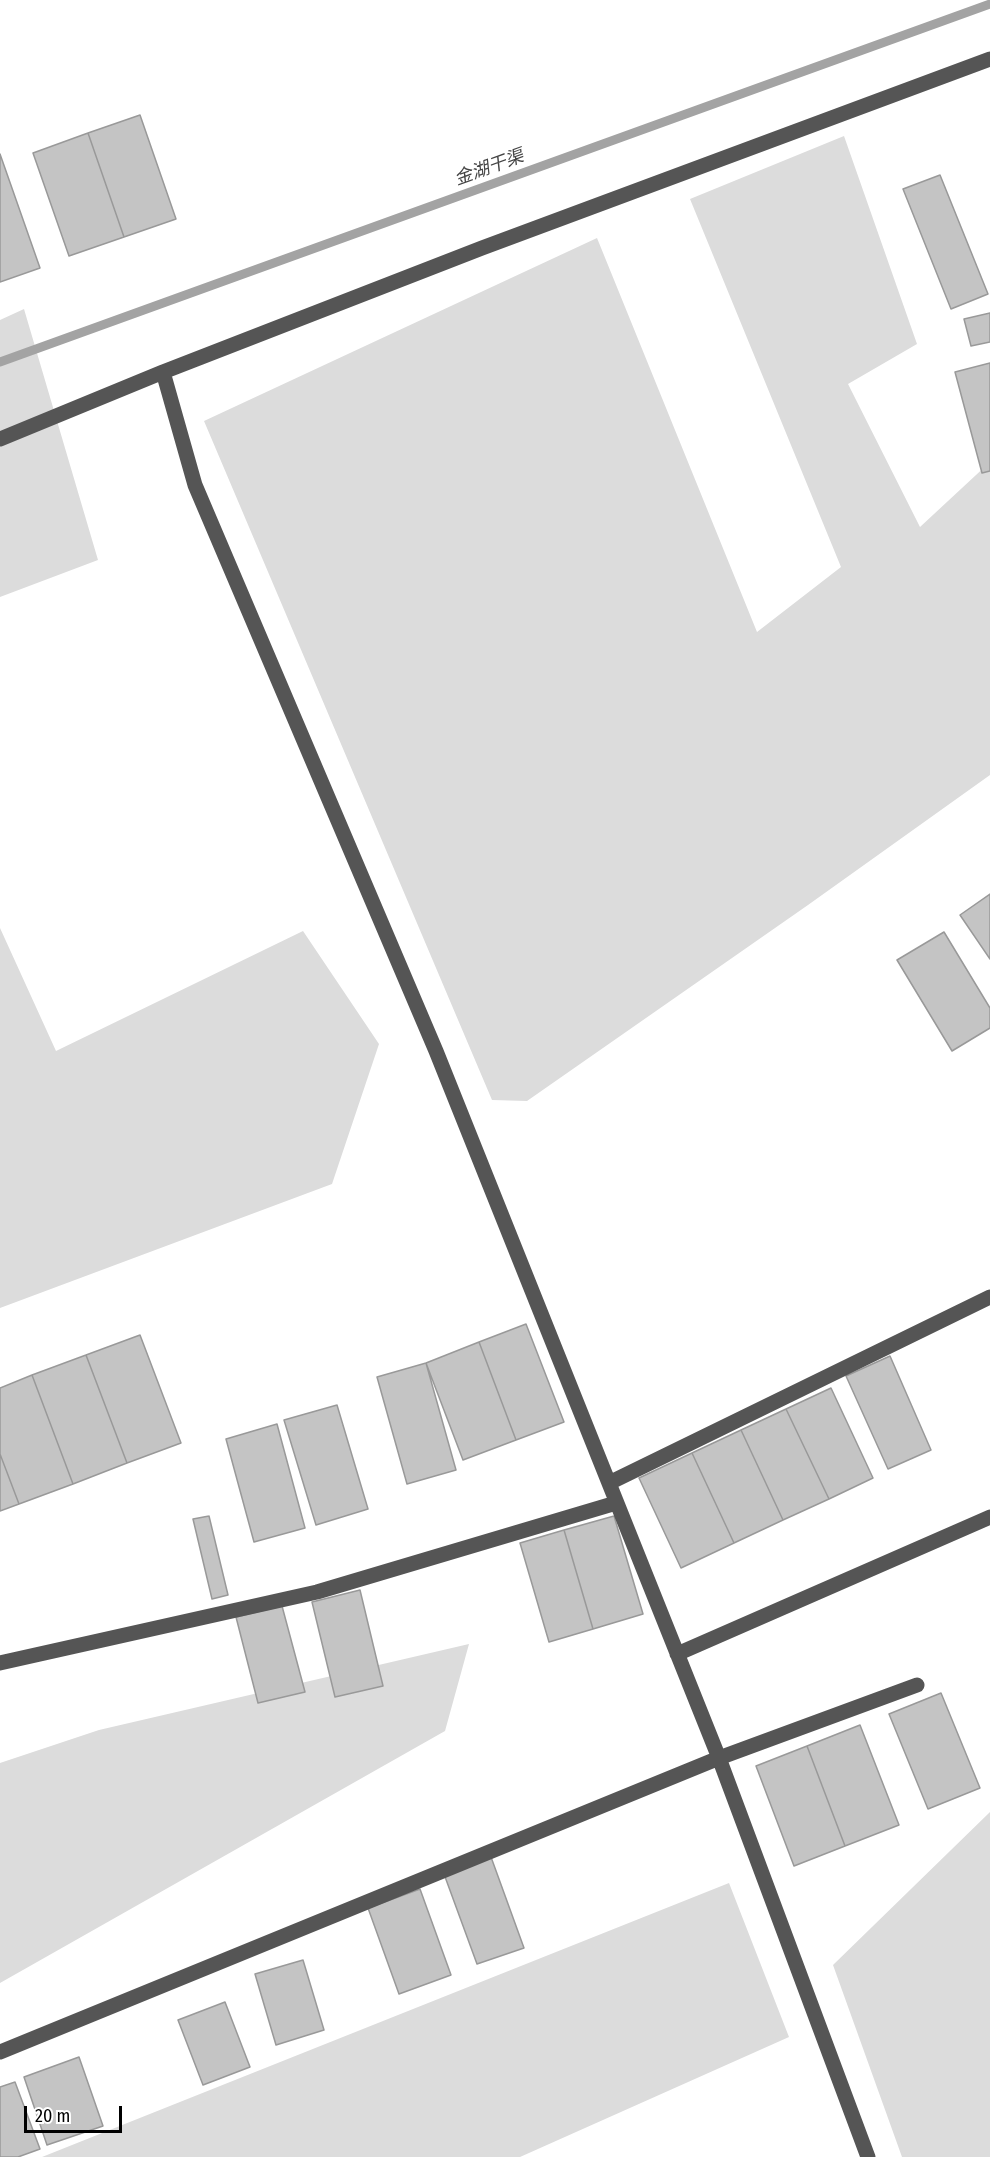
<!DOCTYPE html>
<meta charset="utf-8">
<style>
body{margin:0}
#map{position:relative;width:990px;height:2157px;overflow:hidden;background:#fff;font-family:"Fira Sans Condensed",sans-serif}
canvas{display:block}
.scale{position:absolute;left:24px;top:2106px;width:98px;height:27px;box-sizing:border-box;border:3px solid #000;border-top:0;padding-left:8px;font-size:18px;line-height:21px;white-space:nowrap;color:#000;-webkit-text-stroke:4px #fff;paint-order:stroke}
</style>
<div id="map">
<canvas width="990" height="2157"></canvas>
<div class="scale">20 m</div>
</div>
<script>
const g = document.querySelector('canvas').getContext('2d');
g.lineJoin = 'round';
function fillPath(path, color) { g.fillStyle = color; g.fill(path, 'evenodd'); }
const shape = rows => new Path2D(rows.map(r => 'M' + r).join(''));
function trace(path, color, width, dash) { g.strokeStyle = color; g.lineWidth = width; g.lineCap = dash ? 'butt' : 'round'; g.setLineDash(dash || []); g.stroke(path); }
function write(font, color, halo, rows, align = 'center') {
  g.font = font + ' "Fira Sans Condensed","Noto Sans SC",sans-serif'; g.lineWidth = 6; g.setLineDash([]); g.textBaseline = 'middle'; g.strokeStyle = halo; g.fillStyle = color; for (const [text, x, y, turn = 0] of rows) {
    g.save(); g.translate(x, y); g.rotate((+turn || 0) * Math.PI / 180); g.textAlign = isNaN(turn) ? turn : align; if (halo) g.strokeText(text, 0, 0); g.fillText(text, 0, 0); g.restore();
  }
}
fillPath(shape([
 [844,136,917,344,848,384,920,527,990,462,990,775,808,905,527,1101,492,1100,204,421,597,238,757,632,841,567,690,199],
 [24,309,98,560,0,597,0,320],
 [0,928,56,1051,303,931,379,1044,332,1184,0,1308],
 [469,1644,445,1731,0,1983,0,1763,99,1730],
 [990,1812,990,2157,902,2157,833,1965],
 [729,1883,789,2037,520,2157,42,2157]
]), '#dcdcdc');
trace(shape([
 [0,362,990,4]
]), '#a3a3a3', 9);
const building = shape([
 [140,115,176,219,124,237,88,133,140,115],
 [88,133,124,237,69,256,33,153,88,133],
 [0,154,40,268,0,282,0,154],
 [940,175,988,294,951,309,903,189,940,175],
 [990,313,990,342,971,346,964,319,990,313],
 [990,363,990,471,982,473,955,372,990,363],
 [990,894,990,959,960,915,990,894],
 [944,932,990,1008,990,1028,952,1051,897,960,944,932],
 [526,1324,564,1422,516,1440,479,1342,526,1324],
 [140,1335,181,1443,127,1463,86,1355,140,1335],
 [479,1342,516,1440,463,1460,426,1363,479,1342],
 [86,1355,127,1463,73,1484,32,1375,86,1355],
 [890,1356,931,1450,888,1469,846,1376,890,1356],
 [426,1363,456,1470,407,1484,377,1377,426,1363],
 [32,1375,73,1484,19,1504,0,1454,0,1388,32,1375],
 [831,1388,873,1478,829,1499,786,1409,831,1388],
 [337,1405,368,1509,316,1525,284,1420,337,1405],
 [786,1409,829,1499,783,1520,741,1430,786,1409],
 [277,1424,305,1528,254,1542,226,1439,277,1424],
 [741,1430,783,1520,734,1543,692,1453,741,1430],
 [692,1453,734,1543,681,1568,639,1478,692,1453],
 [0,1454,19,1504,0,1511,0,1454],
 [209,1516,228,1595,212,1599,193,1519,209,1516],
 [614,1516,643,1614,593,1629,564,1530,614,1516],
 [564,1530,593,1629,549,1642,520,1543,564,1530],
 [360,1590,383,1686,335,1697,312,1602,360,1590],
 [282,1606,305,1692,258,1703,236,1617,282,1606],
 [941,1693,980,1788,928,1809,889,1714,941,1693],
 [860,1725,899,1825,845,1846,807,1746,860,1725],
 [807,1746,845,1846,794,1866,756,1766,807,1746],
 [491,1857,524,1948,477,1964,444,1874,491,1857],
 [420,1889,451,1975,399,1994,368,1908,420,1889],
 [303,1960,324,2030,276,2045,255,1974,303,1960],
 [225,2002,250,2067,203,2085,178,2020,225,2002],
 [79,2057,103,2126,47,2145,24,2077,79,2057],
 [15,2082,40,2149,18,2157,0,2157,0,2087,15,2082]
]);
fillPath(building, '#c4c4c4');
trace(building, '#999', 1.5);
trace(shape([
 [0,439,163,372],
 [609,1483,990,1297],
 [677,1654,990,1517],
 [0,1663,317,1592,616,1503],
 [0,2052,719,1758,917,1685],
 [868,2157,719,1758,436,1051,195,485,163,372,482,248,990,59]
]), '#555', 15);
write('italic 18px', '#444', '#fff', [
 ["金湖干渠",489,168,-20]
]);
</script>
